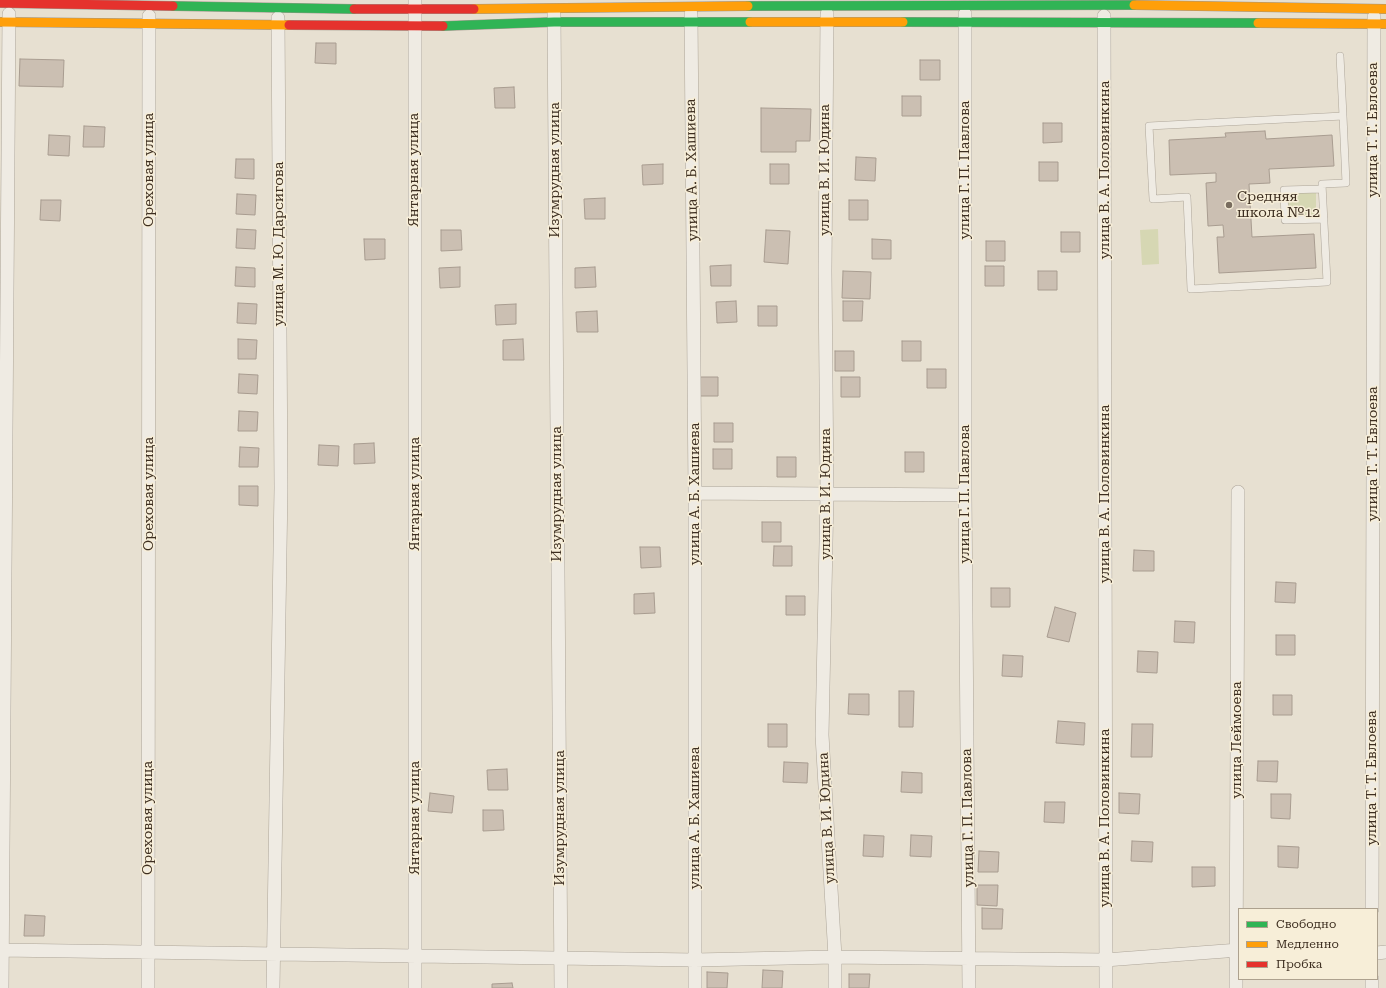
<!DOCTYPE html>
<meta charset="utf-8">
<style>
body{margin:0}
#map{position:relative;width:1386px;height:988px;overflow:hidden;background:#e7e0d1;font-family:"Roboto Serif",serif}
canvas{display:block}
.legend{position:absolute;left:1238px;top:908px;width:140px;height:72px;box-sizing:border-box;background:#f7eed8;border:1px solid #ada18e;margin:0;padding:5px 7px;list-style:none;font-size:12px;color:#3d2e20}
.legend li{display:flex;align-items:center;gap:8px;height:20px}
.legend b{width:20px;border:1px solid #ada18e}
</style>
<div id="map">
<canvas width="1386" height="988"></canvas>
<ul class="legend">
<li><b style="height:5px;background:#30b455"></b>Свободно</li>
<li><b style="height:5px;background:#ff9f0a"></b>Медленно</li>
<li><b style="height:5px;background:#e5322d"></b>Пробка</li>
</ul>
</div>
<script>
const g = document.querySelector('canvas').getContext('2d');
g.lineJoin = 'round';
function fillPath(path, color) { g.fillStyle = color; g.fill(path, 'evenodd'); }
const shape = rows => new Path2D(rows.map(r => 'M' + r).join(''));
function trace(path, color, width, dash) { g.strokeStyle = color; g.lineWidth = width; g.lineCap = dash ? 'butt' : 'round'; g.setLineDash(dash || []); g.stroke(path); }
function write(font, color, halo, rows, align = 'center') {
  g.font = font + ' "Roboto Serif",serif'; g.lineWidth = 3; g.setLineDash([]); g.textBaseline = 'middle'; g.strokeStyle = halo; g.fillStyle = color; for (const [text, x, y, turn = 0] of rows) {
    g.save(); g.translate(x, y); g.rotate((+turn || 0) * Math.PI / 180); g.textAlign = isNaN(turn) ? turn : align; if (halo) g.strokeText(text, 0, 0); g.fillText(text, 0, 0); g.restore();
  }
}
fillPath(shape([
 [1316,192,1316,215,1289,216,1288,193],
 [1158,229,1159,264,1142,265,1140,230]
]), '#d6d7b3');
const building = shape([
 [316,43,336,43,336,64,315,63,316,43],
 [20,59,64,60,63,87,19,86,20,59],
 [920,60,940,60,940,80,920,80,920,60],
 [514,87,515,108,495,108,494,88,514,87],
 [902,96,921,96,921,116,902,116,902,96],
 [761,108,811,109,810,141,796,141,796,152,761,152,761,108],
 [1043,123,1062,123,1062,142,1043,143,1043,123],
 [84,126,105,127,104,147,83,147,84,126],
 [1265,131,1266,139,1332,135,1334,166,1269,169,1270,183,1249,184,1252,237,1314,234,1316,268,1219,273,1217,237,1224,237,1223,225,1208,226,1206,183,1216,182,1216,173,1170,175,1169,140,1226,137,1225,133,1265,131],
 [49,135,70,136,69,156,48,155,49,135],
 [856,157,876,158,875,181,855,180,856,157],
 [236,159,254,159,254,179,235,178,236,159],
 [1039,162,1058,162,1058,181,1039,181,1039,162],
 [663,164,663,184,643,185,642,165,663,164],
 [770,164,789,164,789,184,770,184,770,164],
 [237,194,256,195,255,215,236,214,237,194],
 [605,198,605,219,585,219,584,199,605,198],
 [41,200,61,200,60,221,40,220,41,200],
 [849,200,868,200,868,220,849,220,849,200],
 [237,229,256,230,255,249,236,248,237,229],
 [441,230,461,230,462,250,441,251,441,230],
 [766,230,790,231,788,264,764,262,766,230],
 [1061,232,1080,232,1080,252,1061,252,1061,232],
 [364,239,385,239,385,259,365,260,364,239],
 [872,239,891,240,891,259,872,259,872,239],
 [986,241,1005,241,1005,261,986,261,986,241],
 [731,265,731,286,711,286,710,266,731,265],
 [985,266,1004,266,1004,286,985,286,985,266],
 [236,267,255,268,255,287,235,286,236,267],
 [460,267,460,287,440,288,439,268,460,267],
 [595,267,596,287,575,288,575,268,595,267],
 [843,271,871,272,870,299,842,298,843,271],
 [1038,271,1057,271,1057,290,1038,290,1038,271],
 [736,301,737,322,717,323,716,302,736,301],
 [843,301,863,301,862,321,843,321,843,301],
 [238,303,257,304,256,324,237,323,238,303],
 [516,304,516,324,496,325,495,305,516,304],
 [758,306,777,306,777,326,758,326,758,306],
 [597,311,598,332,577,332,576,312,597,311],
 [238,339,257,340,256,359,238,359,238,339],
 [523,339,524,360,503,360,503,340,523,339],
 [902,341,921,341,921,361,902,361,902,341],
 [835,351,854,351,854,371,835,371,835,351],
 [927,369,946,369,946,388,927,388,927,369],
 [239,374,258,375,257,394,238,393,239,374],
 [700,377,718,377,718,396,700,396,700,377],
 [841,377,860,377,860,397,841,397,841,377],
 [239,411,258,412,257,431,238,431,239,411],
 [714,423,733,423,733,442,714,442,714,423],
 [374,443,375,463,354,464,354,444,374,443],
 [319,445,339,446,338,466,318,465,319,445],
 [240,447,259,448,258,467,239,467,240,447],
 [713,449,732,449,732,469,713,469,713,449],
 [905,452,924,452,924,472,905,472,905,452],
 [777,457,796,457,796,477,777,477,777,457],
 [239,486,258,486,258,506,239,505,239,486],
 [762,522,781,522,781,542,762,542,762,522],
 [774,546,792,546,792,566,773,566,774,546],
 [640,547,660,547,661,567,641,568,640,547],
 [1134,550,1154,551,1154,571,1133,571,1134,550],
 [1276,582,1296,583,1295,603,1275,602,1276,582],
 [991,588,1010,588,1010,607,991,607,991,588],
 [654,593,655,613,634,614,634,594,654,593],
 [786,596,805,596,805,615,786,615,786,596],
 [1055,607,1076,613,1069,642,1047,637,1055,607],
 [1175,621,1195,622,1194,643,1174,642,1175,621],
 [1276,635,1295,635,1295,655,1276,655,1276,635],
 [1138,651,1158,652,1157,673,1137,672,1138,651],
 [1003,655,1023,656,1022,677,1002,676,1003,655],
 [899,691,914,691,913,727,899,727,899,691],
 [849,694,869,694,869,715,848,714,849,694],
 [1273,695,1292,695,1292,715,1273,715,1273,695],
 [1058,721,1085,723,1084,745,1056,743,1058,721],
 [768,724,787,724,787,747,768,747,768,724],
 [1132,724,1153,724,1152,757,1131,757,1132,724],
 [1258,761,1278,761,1277,782,1257,781,1258,761],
 [784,762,808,763,807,783,783,782,784,762],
 [507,769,508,790,488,790,487,770,507,769],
 [902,772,922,773,922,793,901,792,902,772],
 [430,793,454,796,452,813,428,811,430,793],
 [1119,793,1140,794,1139,814,1119,813,1119,793],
 [1271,794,1291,794,1290,819,1271,818,1271,794],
 [1045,802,1065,802,1064,823,1044,822,1045,802],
 [483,810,503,810,504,830,483,831,483,810],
 [864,835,884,836,883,857,863,856,864,835],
 [911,835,932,836,931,857,910,856,911,835],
 [1132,841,1153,842,1152,862,1131,861,1132,841],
 [1278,846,1299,847,1298,868,1278,867,1278,846],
 [979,851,999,852,998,872,978,872,979,851],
 [1192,867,1215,867,1215,886,1192,887,1192,867],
 [977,885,998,885,997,906,977,905,977,885],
 [982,908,1003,909,1002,929,982,929,982,908],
 [25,915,45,916,44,936,24,936,25,915],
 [763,970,783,971,782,988,762,988,763,970],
 [707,972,728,973,727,988,707,988,707,972],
 [849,974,870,974,869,988,849,988,849,974],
 [512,983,513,988,492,988,492,984,512,983]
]);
fillPath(building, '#cbbfb2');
trace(building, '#a89c90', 1);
const lane = shape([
 [1340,56,1343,116,1346,183,1322,184,1327,282,1191,289,1187,197,1153,199,1149,126,1343,116],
 [1322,189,1284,190,1285,220,1324,219]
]);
const street = shape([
 [415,0,415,988],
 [554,14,561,988],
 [691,14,695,493,695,988],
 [827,14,825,271,827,494,822,735,835,957,835,988],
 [965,14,965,495,969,988],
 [1104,16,1106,988],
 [695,493,965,495],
 [1372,909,1374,17],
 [0,950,695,960,835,957,1105,960,1239,950],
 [1377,953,1386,952],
 [2,988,9,14],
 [148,988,149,16],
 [273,988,281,488,278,18],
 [1236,988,1238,492],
 [1372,988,1372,979]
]);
const fast = shape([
 [173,6,354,9],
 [748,6,1134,5],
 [903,22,1258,23],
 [443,26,554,22,750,22]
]);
const slow = shape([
 [1134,5,1386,9],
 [474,9,748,6],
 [0,22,289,25],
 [750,22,903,22],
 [1258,23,1386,24]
]);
const jam = shape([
 [0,3,173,6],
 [354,9,474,9],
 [289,25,443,26]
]);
trace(lane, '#ada599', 8);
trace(street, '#ada599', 14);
trace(fast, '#9c958a', 10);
trace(slow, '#9c958a', 10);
trace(jam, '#9c958a', 10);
trace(lane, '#efebe3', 7);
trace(street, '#efebe3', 13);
trace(fast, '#30b455', 9);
trace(slow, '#ff9f0a', 9);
trace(jam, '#e5322d', 9);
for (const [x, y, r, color] of [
 [1229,205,4,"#786c5e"]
]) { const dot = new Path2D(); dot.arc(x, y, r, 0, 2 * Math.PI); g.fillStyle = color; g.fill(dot); trace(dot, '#f7eed8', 1.5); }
write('14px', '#3d2e20', '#f7eed8', [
 ["улица Т. Т. Евлоева",1373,130,-90],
 ["Ореховая улица",149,170,-90],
 ["Янтарная улица",414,170,-90],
 ["Изумрудная улица",555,170,-90],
 ["улица А. Б. Хашиева",692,170,-91],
 ["улица В. И. Юдина",825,170,-90],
 ["улица Г. П. Павлова",965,170,-90],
 ["улица В. А. Половинкина",1105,170,-90],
 ["улица М. Ю. Дарсигова",279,244,-90],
 ["улица Т. Т. Евлоева",1373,454,-90],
 ["Ореховая улица",149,494,-90],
 ["Янтарная улица",415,494,-90],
 ["Изумрудная улица",557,494,-90],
 ["улица А. Б. Хашиева",695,494,-90],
 ["улица В. И. Юдина",826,494,-90],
 ["улица Г. П. Павлова",965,494,-90],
 ["улица В. А. Половинкина",1105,494,-90],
 ["улица Леймоева",1237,740,-90],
 ["улица Т. Т. Евлоева",1372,778,-90],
 ["Ореховая улица",148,818,-90],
 ["Янтарная улица",415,818,-90],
 ["Изумрудная улица",560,818,-90],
 ["улица А. Б. Хашиева",695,818,-90],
 ["улица В. И. Юдина",827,818,-93],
 ["улица Г. П. Павлова",968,818,-91],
 ["улица В. А. Половинкина",1105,818,-90]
]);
write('14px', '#3d2e20', '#f7eed8', [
 ["Средняя",1237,197],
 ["школа №12",1237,213]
], 'left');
</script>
